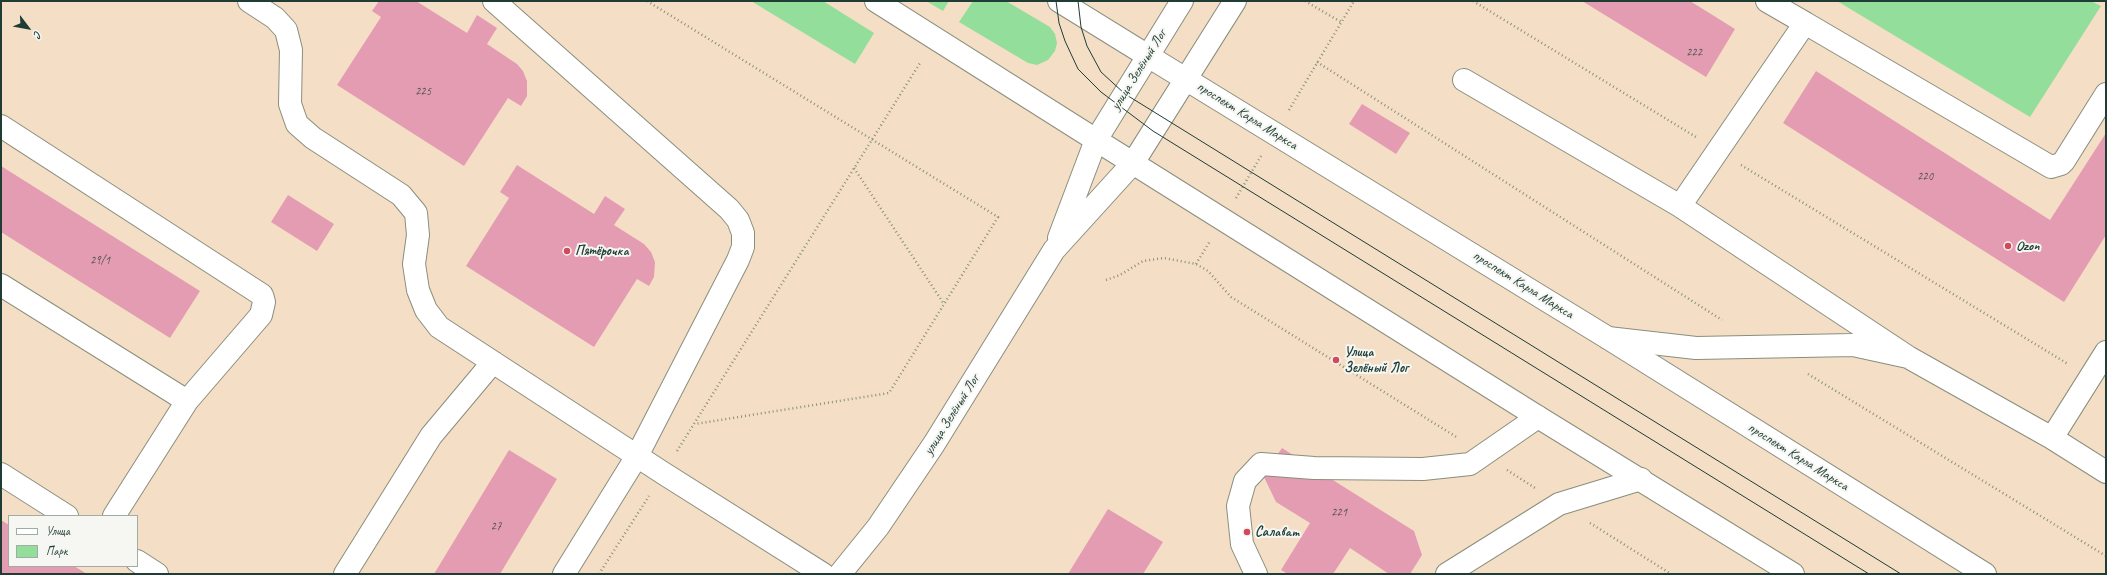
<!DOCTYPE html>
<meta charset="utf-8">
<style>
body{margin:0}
#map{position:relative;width:2107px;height:575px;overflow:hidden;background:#f4dfc6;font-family:Caveat,sans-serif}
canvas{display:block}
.frame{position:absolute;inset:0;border:2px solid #1f3d34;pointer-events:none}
.legend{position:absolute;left:8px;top:515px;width:130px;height:52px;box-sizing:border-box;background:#f6f6f2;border:1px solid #a0aca6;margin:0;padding:5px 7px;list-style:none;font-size:12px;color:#1f3d34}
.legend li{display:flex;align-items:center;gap:8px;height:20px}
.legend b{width:20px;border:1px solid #a0aca6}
.north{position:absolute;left:8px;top:8px;width:40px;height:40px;-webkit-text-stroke:3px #f6f6f2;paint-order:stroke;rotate:122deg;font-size:11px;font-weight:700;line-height:16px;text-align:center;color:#1f3d34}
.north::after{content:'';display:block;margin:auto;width:14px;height:18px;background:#1f3d34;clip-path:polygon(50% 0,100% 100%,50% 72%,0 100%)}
</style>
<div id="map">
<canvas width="2107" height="575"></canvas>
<div class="frame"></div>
<ul class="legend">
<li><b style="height:5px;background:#fff"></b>Улица</li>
<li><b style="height:11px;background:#93de9a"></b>Парк</li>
</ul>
<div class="north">С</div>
</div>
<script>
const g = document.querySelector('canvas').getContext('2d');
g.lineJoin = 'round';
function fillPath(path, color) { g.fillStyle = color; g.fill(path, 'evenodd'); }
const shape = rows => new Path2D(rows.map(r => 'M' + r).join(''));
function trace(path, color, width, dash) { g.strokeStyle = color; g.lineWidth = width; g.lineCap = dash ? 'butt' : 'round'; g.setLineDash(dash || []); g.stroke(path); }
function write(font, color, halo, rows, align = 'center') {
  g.font = font + ' Caveat,sans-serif'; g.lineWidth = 4; g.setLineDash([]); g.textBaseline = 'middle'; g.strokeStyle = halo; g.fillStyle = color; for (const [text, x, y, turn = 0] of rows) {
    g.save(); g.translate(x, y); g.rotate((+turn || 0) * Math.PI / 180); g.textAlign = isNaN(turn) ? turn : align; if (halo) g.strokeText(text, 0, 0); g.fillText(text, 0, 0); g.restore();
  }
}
fillPath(shape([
 [751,1,823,1,874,33,855,64],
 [926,1,949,1,943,11],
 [973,1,1006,1,1050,27,1055,34,1057,43,1055,51,1048,60,1037,65,1028,63,959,22],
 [1837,1,2091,1,2101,6,2030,117]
]), '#93de9a');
fillPath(shape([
 [379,1,416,1,467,33,477,15,497,28,487,44,517,64,523,71,527,81,527,96,521,106,508,98,464,166,337,85,381,17,372,11],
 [1582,1,1690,1,1735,29,1706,77],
 [1816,71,2050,220,2106,133,2106,235,2064,302,1783,123],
 [1362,104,1410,133,1396,154,1349,124],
 [517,165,594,214,605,196,625,209,614,225,644,244,651,252,655,262,654,277,649,286,637,279,594,347,466,266,509,198,500,192],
 [1,166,200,291,170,338,1,232],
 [288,195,334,224,317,251,271,222],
 [1282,448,1414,531,1422,555,1410,574,1389,574,1350,548,1333,574,1288,574,1281,570,1310,523,1276,502,1263,475],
 [509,450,557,479,500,574,434,574],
 [1108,509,1163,542,1143,574,1068,574],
 [1,520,9,525,9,566,74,566,87,574,1,574]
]), '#e49cb2');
const minor = shape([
 [249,1,275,18,286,30,291,50,290,104,297,124,313,138,401,195,416,213,418,235,414,264,418,290,426,310,439,327,663,473,823,574],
 [494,1,729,209,738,220,743,233,743,247,738,260,637,456,564,574],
 [876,1,1096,140,1059,238],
 [1059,1,1148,56],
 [1767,1,1805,23,1680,206,1908,357],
 [1805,23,2051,167,2061,164,2064,161,2106,94],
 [1464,80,1680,206],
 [1,126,262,295,264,302,261,315,187,401,114,516],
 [1,285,187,401],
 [1608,338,1696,348,1853,345,1908,357,2052,438,2106,472],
 [2052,438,2106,352],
 [1,474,67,516],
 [137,561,157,574],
 [345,574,431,436,493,362],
 [840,574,878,527,934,444,1054,250,1133,163],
 [1256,574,1242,544,1238,506,1245,481,1261,464,1314,468,1423,469,1470,464,1538,417],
 [1447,574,1559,504,1641,479]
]);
const major = shape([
 [1182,1,1096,140,1538,417,1793,574],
 [1148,56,1608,338,1985,574],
 [1133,163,1235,1]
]);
trace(minor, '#8a8e7d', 24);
trace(major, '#8a8e7d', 24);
trace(shape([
 [647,1,998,217,889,393,695,424],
 [1305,1,1341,22],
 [1473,1,1696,137],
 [1317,62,1722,320],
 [1289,110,1354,1],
 [1741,165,2068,364],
 [854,168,944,304],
 [1236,198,1261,156],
 [1196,264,1210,241],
 [1106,280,1120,275,1143,261,1164,258,1196,264,1208,271,1231,297,1458,438],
 [1808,374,2106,556],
 [677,451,920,63],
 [1507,470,1535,488],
 [1590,523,1671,574],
 [599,574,649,496]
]), '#8a8e7d', 2.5, [1, 3]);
trace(minor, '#fff', 22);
trace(major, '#fff', 22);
trace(shape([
 [1056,1,1059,23,1065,41,1078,69,1101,92,1153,131,1869,574],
 [1078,1,1081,27,1087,46,1101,72,1125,94,1901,574]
]), '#1f3d34', 1);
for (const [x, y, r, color] of [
 [2008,246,4,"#d1495b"],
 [567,251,4,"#d1495b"],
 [1336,360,4,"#d1495b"],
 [1247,532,4,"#d1495b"]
]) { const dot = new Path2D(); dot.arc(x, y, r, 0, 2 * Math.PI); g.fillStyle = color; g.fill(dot); trace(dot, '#f6f6f2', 1.5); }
write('12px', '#505554', null, [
 ["222",1694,53],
 ["225",423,92],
 ["220",1925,177],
 ["29/1",100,261],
 ["221",1339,513],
 ["27",496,527]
]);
write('14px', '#1f3d34', '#f6f6f2', [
 ["улица Зелёный Лог",1139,70,-58],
 ["проспект Карла Маркса",1247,116,32],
 ["проспект Карла Маркса",1523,285,32],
 ["улица Зелёный Лог",952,415,-58],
 ["проспект Карла Маркса",1798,457,32]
]);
write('bold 14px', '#1f3d34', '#f6f6f2', [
 ["Ozon",2016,246],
 ["Пятёрочка",575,251],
 ["Улица",1344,352],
 ["Зелёный Лог",1344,368],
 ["Салават",1255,532]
], 'left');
</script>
